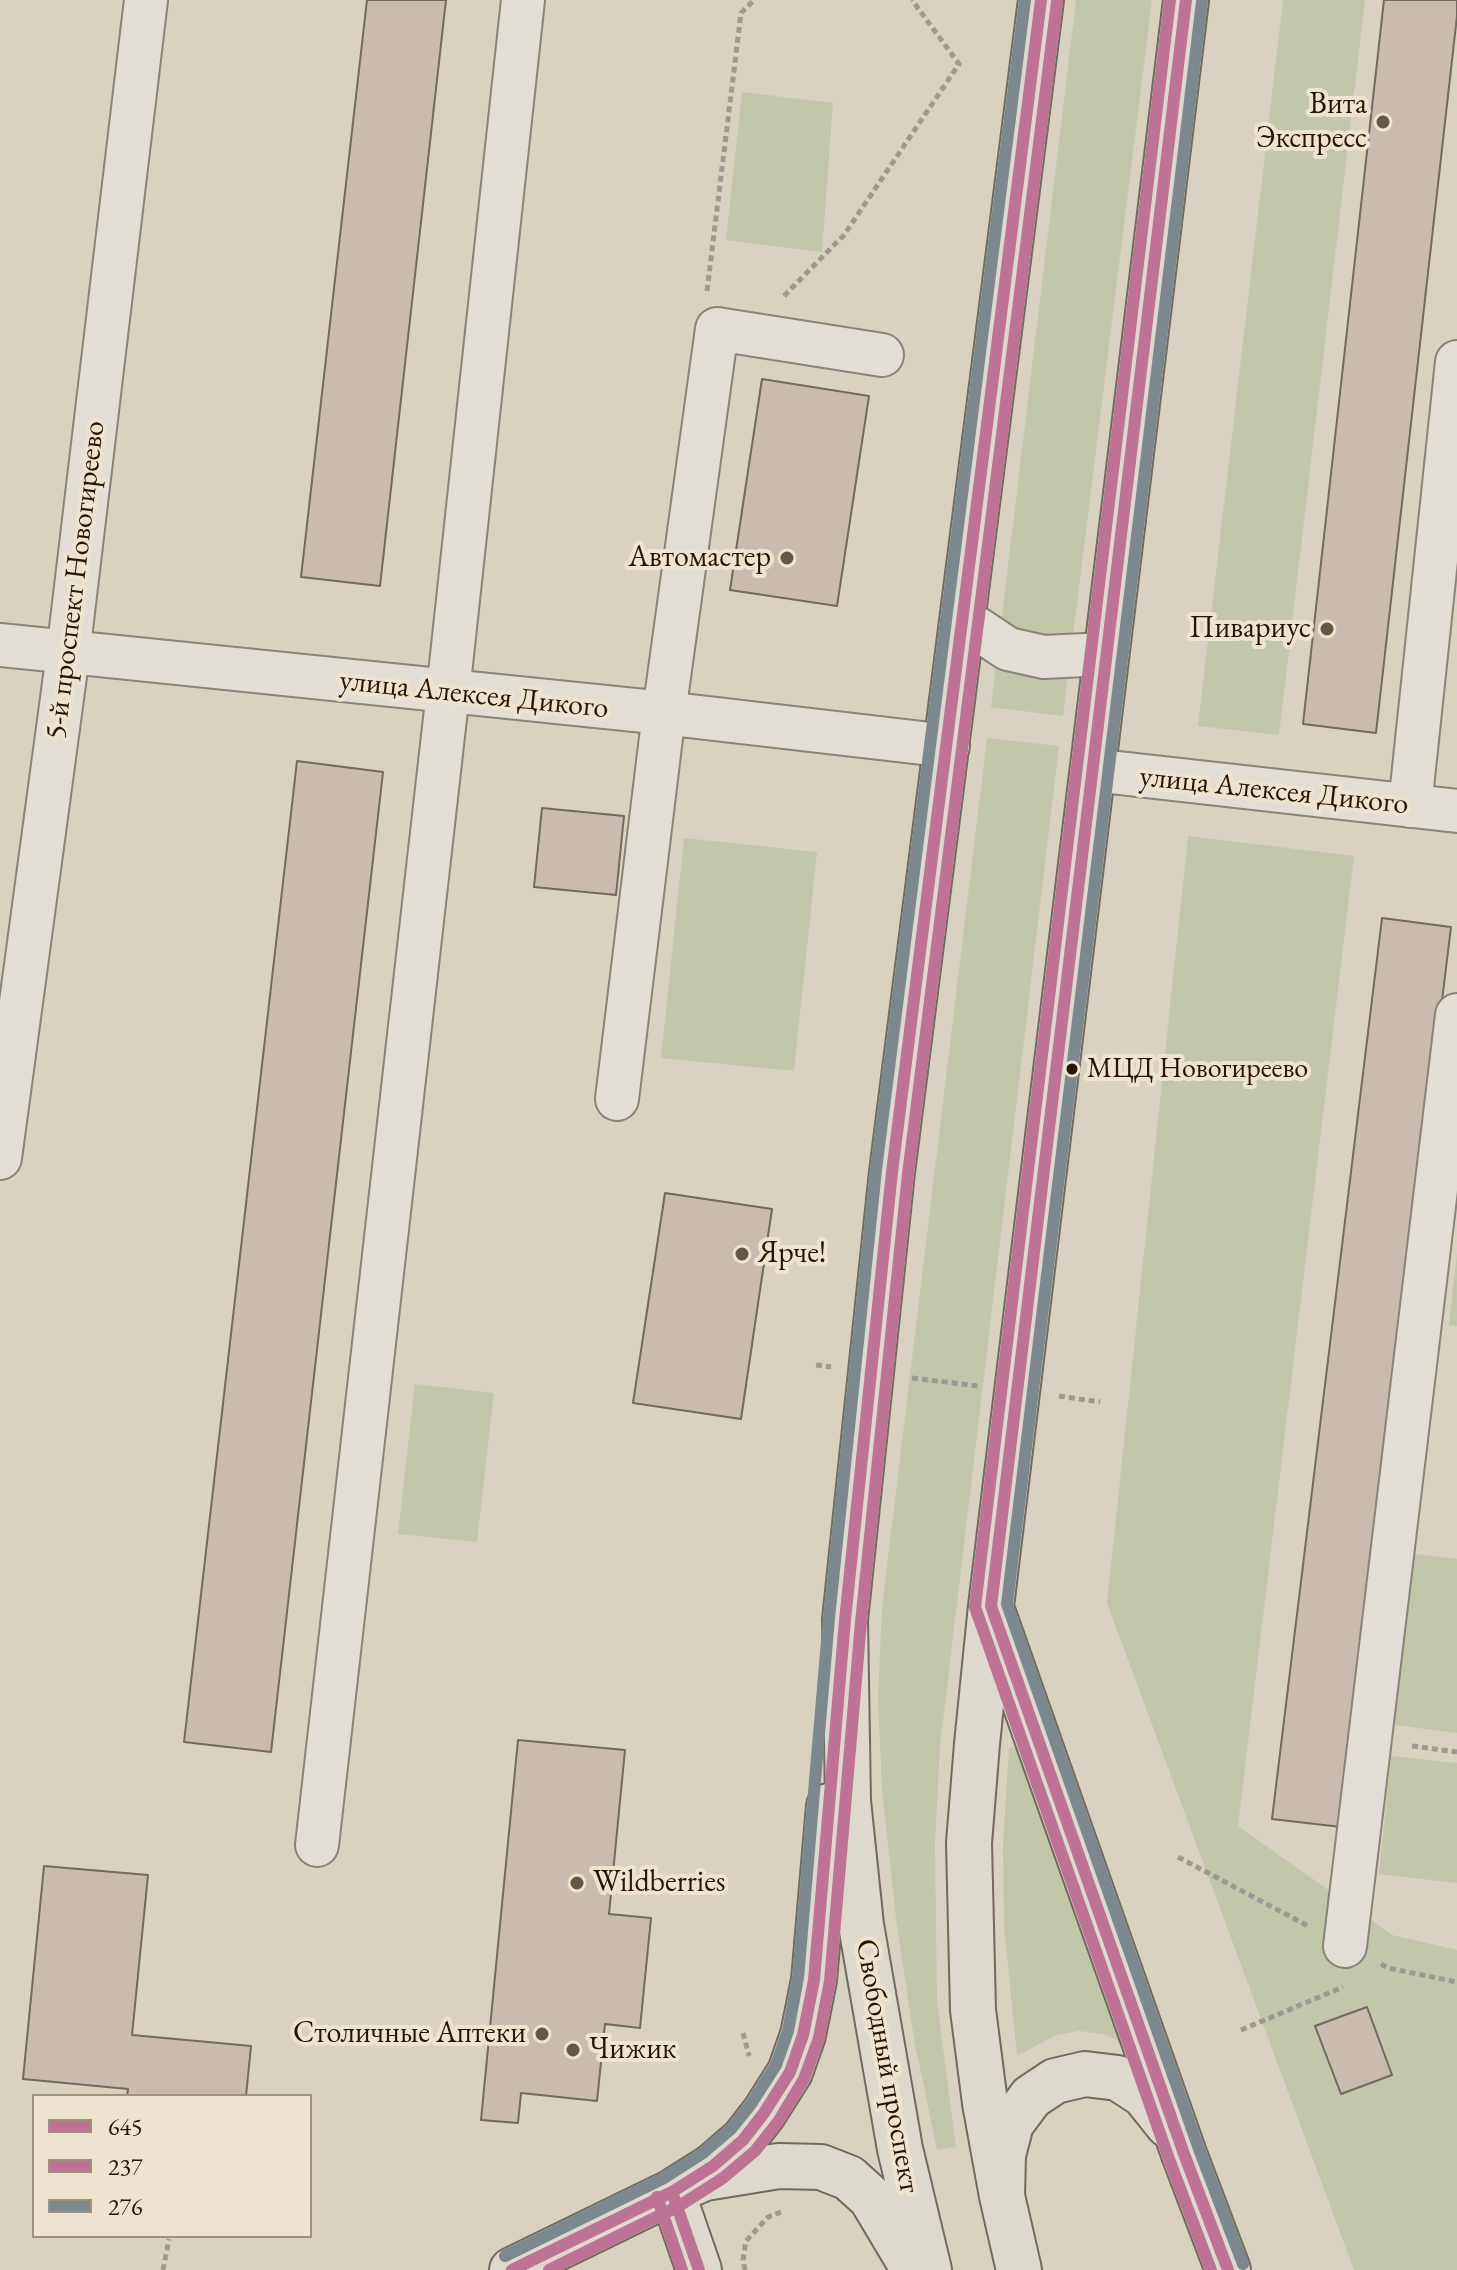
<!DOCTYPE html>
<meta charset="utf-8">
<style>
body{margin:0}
#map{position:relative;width:1457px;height:2270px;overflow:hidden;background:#d9d2c1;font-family:"EB Garamond",serif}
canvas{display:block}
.legend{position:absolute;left:32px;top:2094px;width:280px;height:144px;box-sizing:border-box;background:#ede4d0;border:2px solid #9e917e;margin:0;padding:10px 14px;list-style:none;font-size:24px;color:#271502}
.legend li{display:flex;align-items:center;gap:16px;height:40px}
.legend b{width:40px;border:2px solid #9e917e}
</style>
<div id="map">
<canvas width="1457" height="2270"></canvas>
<ul class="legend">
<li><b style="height:10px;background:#be7294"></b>645</li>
<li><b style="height:10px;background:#be7294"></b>237</li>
<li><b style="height:10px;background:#7c888d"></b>276</li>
</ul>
</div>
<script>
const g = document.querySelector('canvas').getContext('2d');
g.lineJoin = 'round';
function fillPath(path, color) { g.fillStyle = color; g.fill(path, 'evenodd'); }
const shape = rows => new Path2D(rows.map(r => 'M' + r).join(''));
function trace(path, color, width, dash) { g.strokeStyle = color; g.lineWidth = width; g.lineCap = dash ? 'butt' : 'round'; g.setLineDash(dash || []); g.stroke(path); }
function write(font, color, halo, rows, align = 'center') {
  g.font = font + ' "EB Garamond",serif'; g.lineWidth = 8; g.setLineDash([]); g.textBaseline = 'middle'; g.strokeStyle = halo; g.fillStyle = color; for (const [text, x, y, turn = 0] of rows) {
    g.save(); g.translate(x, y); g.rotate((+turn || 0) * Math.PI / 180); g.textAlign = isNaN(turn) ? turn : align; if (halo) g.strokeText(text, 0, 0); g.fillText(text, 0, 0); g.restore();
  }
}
fillPath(shape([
 [1076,0,1152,0,1063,716,991,707],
 [1283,0,1365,0,1279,735,1198,726],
 [742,92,833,103,822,252,726,240],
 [987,738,1059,746,940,1746,935,1843,937,2002,956,2147,937,2150,914,2039,896,1919,882,1791,878,1698,882,1607],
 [1188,836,1354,856,1238,1826,1392,1935,1457,1950,1457,2270,1354,2270,1107,1603],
 [684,838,817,852,794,1071,661,1058],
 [1457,1253,1457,1326,1449,1325],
 [415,1384,494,1393,477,1542,398,1534],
 [1407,1553,1457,1559,1457,1733,1386,1724],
 [1020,1747,1123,2043,1103,2034,1079,2031,1056,2035,1017,2056,1004,1925,1003,1846,1009,1748],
 [1391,1756,1457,1763,1457,1883,1379,1874]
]), '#c1c7a8');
const building = shape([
 [367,0,446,0,380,586,301,577,367,0],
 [1384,0,1457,0,1457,16,1376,733,1303,724,1384,0],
 [762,379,869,396,837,606,730,590,762,379],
 [297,761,383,772,271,1752,184,1742,297,761],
 [542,808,624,816,616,895,534,887,542,808],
 [1382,918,1451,927,1341,1827,1272,1819,1382,918],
 [665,1193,772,1209,741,1419,633,1403,665,1193],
 [518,1740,625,1750,609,1914,651,1918,640,2028,605,2024,597,2101,521,2093,518,2123,481,2120,518,1740],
 [44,1866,148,1875,132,2035,251,2046,246,2096,127,2096,128,2089,23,2079,44,1866],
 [1367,2007,1392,2075,1341,2094,1315,2026,1367,2007]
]);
fillPath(building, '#cabbb0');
trace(building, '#706a5f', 2);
const minor = shape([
 [963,619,1008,649,1044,657,1106,654],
 [0,645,664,713,948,746],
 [1092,770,1457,811],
 [1410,806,1457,362],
 [617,1099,664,713,717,329,882,355],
 [0,1158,68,654,146,0],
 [317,1845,448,692,523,0],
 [1345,1946,1457,1015]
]);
const major = shape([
 [994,1616,1184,2154,1228,2270],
 [672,2192,713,2166,743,2140,764,2113,790,2072,803,2035,814,1980,829,1806],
 [672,2192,699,2270],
 [1002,2196,985,2103,973,2010,969,1843,977,1744,991,1606,1186,0],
 [512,2270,672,2192,705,2178,779,2166,821,2167,849,2178,871,2198,914,2270],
 [929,2270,900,2149,861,1925,848,1801,845,1620,892,1172,1041,0],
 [1019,2270,1002,2196,1003,2155,1011,2124,1031,2097,1055,2081,1085,2074,1118,2078,1144,2095,1168,2125]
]);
trace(minor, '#8a8378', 46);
trace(major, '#706a5f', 48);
trace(shape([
 [707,291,741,13,754,0],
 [784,296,844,235,959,64,912,0],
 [816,1365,831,1367],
 [912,1378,978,1386],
 [1059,1396,1100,1402],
 [1412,1746,1457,1752],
 [1178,1857,1308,1926],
 [1381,1964,1388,1968,1457,1982],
 [1241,2030,1343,1987],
 [743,2033,749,2056],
 [163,2270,169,2239],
 [745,2270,743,2260,746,2241,768,2217,781,2212]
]), '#9e9991', 5, [6, 4]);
trace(minor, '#e2ded5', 42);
trace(major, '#ddd9cf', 44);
trace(shape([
 [1186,0,991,1606,1184,2154,1228,2270],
 [672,2192,699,2270],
 [512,2270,672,2192,713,2166,743,2140,764,2113,790,2072,803,2035,814,1980,845,1620,892,1172,1041,0]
]), '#be7294', 12);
trace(shape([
 [1170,0,975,1607,1169,2159,1211,2270],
 [657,2197,682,2270],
 [549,2270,679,2206,723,2178,755,2151,778,2122,804,2079,819,2038,830,1981,861,1622,908,1174,1057,2]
]), '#be7294', 12);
trace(shape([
 [1202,2,1007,1604,1199,2149,1243,2264],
 [505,2256,664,2178,703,2153,731,2129,751,2104,776,2065,788,2031,798,1978,829,1618,876,1170,1025,0]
]), '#7c888d', 12);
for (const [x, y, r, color] of [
 [1383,122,8,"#655745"],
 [787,558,8,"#655745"],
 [1327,629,8,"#655745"],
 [1072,1069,7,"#271502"],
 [742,1254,8,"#655745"],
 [577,1883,8,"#655745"],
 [542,2034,8,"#655745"],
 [573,2050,8,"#655745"]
]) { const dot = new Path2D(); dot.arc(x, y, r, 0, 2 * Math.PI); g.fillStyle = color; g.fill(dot); trace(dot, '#ede4d0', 3); }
write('28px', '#271502', '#ede4d0', [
 ["МЦД Новогиреево",1087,1069]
], 'left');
write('30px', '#271502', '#ede4d0', [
 ["Вита",1367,105],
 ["Экспресс",1367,139],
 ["Автомастер",771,558],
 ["Пивариус",1311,629],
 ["Ярче!",758,1254,"left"],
 ["Wildberries",593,1883,"left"],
 ["Столичные Аптеки",526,2034],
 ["Чижик",589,2050,"left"]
], 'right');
write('30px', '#271502', '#ede4d0', [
 ["5-й проспект Новогиреево",76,580,-83],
 ["улица Алексея Дикого",474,695,6],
 ["улица Алексея Дикого",1274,791,6],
 ["Свободный проспект",887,2066,80]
]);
</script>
